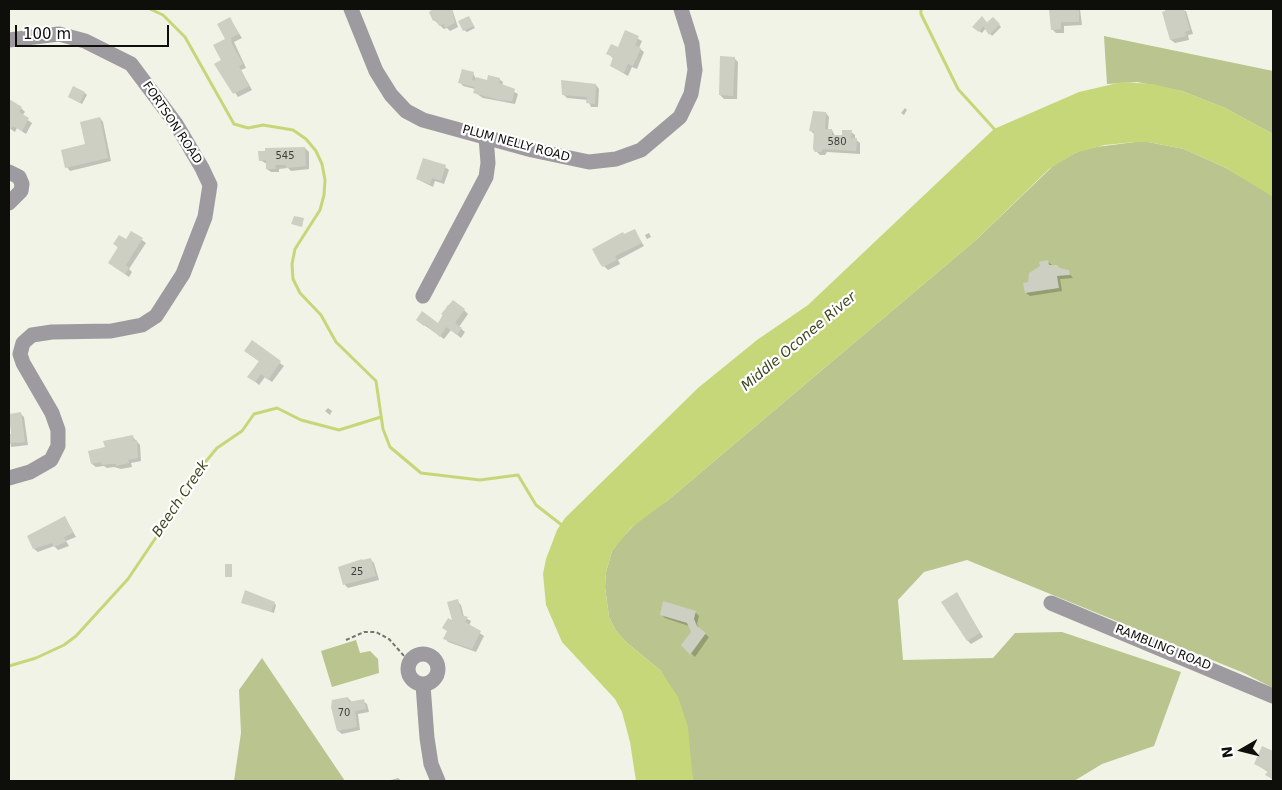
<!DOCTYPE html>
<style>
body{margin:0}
#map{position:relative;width:1282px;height:790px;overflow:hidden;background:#f0f3e6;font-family:"DejaVu Sans",sans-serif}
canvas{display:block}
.frame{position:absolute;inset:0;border:10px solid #0e0f0b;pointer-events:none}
.north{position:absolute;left:1217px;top:725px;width:50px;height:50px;-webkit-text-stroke:4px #fff;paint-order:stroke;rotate:262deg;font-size:14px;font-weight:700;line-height:20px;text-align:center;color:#0e0f0b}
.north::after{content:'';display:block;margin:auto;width:18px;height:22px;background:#0e0f0b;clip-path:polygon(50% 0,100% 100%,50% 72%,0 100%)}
.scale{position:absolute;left:15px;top:25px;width:154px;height:22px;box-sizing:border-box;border:2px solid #0e0f0b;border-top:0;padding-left:6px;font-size:15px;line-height:18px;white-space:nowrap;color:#0e0f0b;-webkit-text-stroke:4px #fff;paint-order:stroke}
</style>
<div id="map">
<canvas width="1282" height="790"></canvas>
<div class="frame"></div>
<div class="north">N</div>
<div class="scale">100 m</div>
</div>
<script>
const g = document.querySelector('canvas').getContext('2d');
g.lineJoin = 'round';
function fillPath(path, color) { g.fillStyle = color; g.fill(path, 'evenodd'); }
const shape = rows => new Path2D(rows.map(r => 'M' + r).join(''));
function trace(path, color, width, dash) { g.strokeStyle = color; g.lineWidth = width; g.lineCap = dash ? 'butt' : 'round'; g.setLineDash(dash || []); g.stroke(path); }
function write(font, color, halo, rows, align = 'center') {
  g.font = font + ' "DejaVu Sans",sans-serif'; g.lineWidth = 4.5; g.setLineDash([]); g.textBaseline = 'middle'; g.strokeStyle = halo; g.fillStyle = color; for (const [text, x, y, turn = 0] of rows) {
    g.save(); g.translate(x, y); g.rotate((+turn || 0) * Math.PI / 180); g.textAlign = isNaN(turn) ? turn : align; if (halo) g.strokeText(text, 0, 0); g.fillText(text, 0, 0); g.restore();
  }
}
fillPath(shape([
 [1104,36,1273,71,1273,134,1225,108,1182,91,1137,82,1107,84],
 [1135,142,1148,142,1184,149,1226,168,1273,196,1273,688,1244,673,967,560,924,572,898,600,903,660,993,658,1015,633,1062,632,1181,672,1154,746,1102,764,1074,781,693,781,681,707,661,671,626,642,616,631,609,617,605,587,606,572,612,551,621,539,642,517,667,501,977,239,1053,166,1075,153,1089,148],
 [356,640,360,653,370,651,378,659,379,673,332,687,321,651],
 [262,658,345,781,234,781,241,733,239,690]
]), '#b9c48e');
fillPath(shape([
 [1122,82,1152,84,1182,91,1225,108,1273,134,1273,197,1226,168,1184,149,1148,142,1135,142,1105,145,1075,153,1049,169,977,239,667,501,631,528,612,551,606,572,605,587,609,617,616,631,626,642,661,671,678,697,688,727,693,781,636,781,630,742,622,712,615,699,562,642,546,605,543,574,546,559,557,530,565,518,698,388,757,340,808,305,994,129,1079,92]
]), '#c6d779');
fillPath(shape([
 [432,9,452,9,458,27,450,31,447,28,444,29,434,20],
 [1063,9,1080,9,1082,25,1064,26,1064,33,1056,33,1052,29,1050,10],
 [1166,9,1186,11,1193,34,1188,35,1189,40,1175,43,1171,40,1164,13,1167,12],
 [993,18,1001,27,992,36,986,28,982,33,976,29,988,24],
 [230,19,242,38,234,42,246,68,241,70,252,90,238,97,216,64,223,61],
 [470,19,475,28,467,32,464,30],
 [626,32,642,41,639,48,644,52,637,69,632,67,628,76,611,66,614,59,608,54,618,49],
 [734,58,738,62,737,99,724,99,720,95],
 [473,73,476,79,488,82,499,79,503,82,502,86,518,94,515,104,483,98,474,92,475,89,463,86,460,82],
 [596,85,599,89,598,107,591,107,588,100,567,98,563,94],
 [85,93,87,95,82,104,69,97],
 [10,101,21,108,25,112,22,116,32,123,26,134,17,128,15,132,9,128],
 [905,108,907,110,904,115,901,113],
 [826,113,829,117,828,130,832,130,835,136,843,137,851,132,855,135,855,139,860,143,860,154,827,152,825,155,820,155,814,149,814,134,810,130],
 [100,118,103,122,111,161,70,171,67,167,86,144],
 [305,148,309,152,309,169,291,171,288,168,279,169,279,172,271,172,267,169,267,164,260,160],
 [445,167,449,170,444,184,435,181,433,187,417,179],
 [634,230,644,246,618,260,620,264,608,270,604,266,624,235],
 [131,232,146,243,129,269,132,272,129,277,113,266,118,248,115,244,126,241],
 [649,233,651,237,647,239,645,235],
 [1048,262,1059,270,1068,272,1073,278,1060,279,1062,291,1030,296,1026,293,1029,283],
 [448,305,464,310,468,314,459,327,465,332,461,338,451,330,444,339,417,320,438,324],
 [252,342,284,366,272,382,265,377,259,385,253,380,260,362,249,354],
 [328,408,332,411,330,415,325,411],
 [21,414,24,417,28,445,11,447,9,435,13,435,12,427,9,426,9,415],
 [132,436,140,445,141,461,131,463,132,467,121,469,114,467,107,468,104,466,96,467,92,464,106,448],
 [65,517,76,537,66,541,69,546,58,550,54,546,38,552,34,549],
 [371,560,374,563,379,580,348,588,345,585,340,568],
 [957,594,983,637,971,644,968,641],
 [457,601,461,605,464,617,471,621,469,626,484,636,476,652,448,642,445,638,454,623],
 [242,602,274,603,276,605,274,613],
 [695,612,699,616,697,624,699,629,709,637,695,657,682,645,692,632,689,626,665,618,661,614],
 [348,698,352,702,363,701,367,704,369,712,358,714,360,730,342,734,338,731],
 [1263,747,1273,752,1273,780,1267,775,1268,772,1256,764],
 [398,778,402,781,387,781]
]), '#0003');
trace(shape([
 [150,9,163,15,185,37,234,124,248,128,263,125,293,130,306,139,316,151,322,164,325,180,324,195,320,210,295,249,292,264,293,279,300,293,321,315,336,342,376,381,383,429,390,447,421,473,480,480,518,475,536,505,563,526],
 [921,9,921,14,958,89,997,132],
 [9,666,36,658,64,645,76,636,128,579,190,487,197,472,217,448,242,431,254,414,277,408,301,420,339,430,381,417]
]), '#c6d779', 3);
fillPath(shape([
 [430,9,452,9,455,23,445,28,444,24,439,26,436,20,433,21,429,12,431,11],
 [1049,9,1079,9,1079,22,1061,22,1061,29,1051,30],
 [1165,9,1184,9,1190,30,1185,32,1186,36,1170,40,1162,12,1165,11],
 [469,16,474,26,463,31,458,21],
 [982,16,989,25,987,22,993,17,1000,24,989,35,983,26,979,32,972,27],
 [230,17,239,34,231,38,232,44,243,64,239,66,249,86,233,94,214,64,221,60,213,45,225,39,217,24],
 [625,30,639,36,635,45,641,48,633,66,628,64,624,73,610,66,613,57,606,54,611,44,618,47],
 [720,56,735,57,733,96,719,95],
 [462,69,474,72,472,80,475,81,476,77,487,80,488,75,500,78,499,83,515,89,512,101,499,100,473,93,475,87,458,83],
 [561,80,596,84,595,104,586,103,587,97,562,95],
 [73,86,85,92,80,103,68,97],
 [9,99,22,107,19,112,29,118,22,131,13,126,11,129,9,128],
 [813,111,826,112,825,129,832,129,832,135,842,135,842,130,852,130,851,138,857,138,856,151,823,149,821,152,815,152,813,149,814,131,809,131],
 [100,117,108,158,65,168,61,150,85,144,80,122],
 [305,147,306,166,286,168,286,165,275,165,276,169,266,169,266,160,259,161,258,151,265,151,265,148],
 [423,158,446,165,441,181,432,178,430,184,416,179],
 [294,216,304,218,302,227,291,224],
 [635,229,642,243,615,256,617,260,603,267,600,264,592,249,623,232,624,234],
 [131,231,143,238,126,265,129,268,125,274,108,263,118,247,113,244,119,235,126,239],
 [1048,260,1049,265,1057,265,1060,268,1069,270,1070,275,1057,276,1059,288,1025,293,1023,283,1028,282,1029,273,1040,266,1039,262],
 [453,300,465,309,455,323,462,328,457,335,446,327,440,337,426,325,424,326,416,320,422,311,438,323,443,315,441,314],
 [252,340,281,361,268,380,261,374,255,382,247,377,259,361,244,351],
 [21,412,25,442,9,443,9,434,11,434,9,414],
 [133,435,134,441,137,440,138,458,128,460,129,463,116,466,116,464,110,464,102,465,101,462,91,464,88,451,105,447,103,441],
 [65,516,73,533,64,537,66,542,54,547,52,543,33,549,27,536],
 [371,558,376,576,343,585,338,567,362,559,362,560],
 [225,564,232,564,232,577,225,577],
 [245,590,275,602,271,612,241,603],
 [957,592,980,633,967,641,941,602],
 [458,599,462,615,468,617,465,622,481,631,472,649,443,639,447,631,442,628,448,618,452,620,447,602],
 [663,601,696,611,694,619,697,626,706,633,690,655,681,645,691,632,687,623,660,615],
 [348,697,349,702,364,699,366,709,355,711,357,727,337,731,331,707,332,700],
 [1262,746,1273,751,1273,779,1265,775,1268,771,1254,764]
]), '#cccfc2');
trace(shape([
 [346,640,364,632,376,632,389,639,405,657]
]), '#74766e', 2, [4, 2.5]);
trace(shape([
 [351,9,376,71,391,95,406,111,423,120,532,150,589,162,616,159,641,150,680,117,691,94,695,70,692,44,681,9],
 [9,40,59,34,85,41,131,64,176,124,202,168,210,185,205,217,183,274,156,316,142,325,111,331,52,332,32,335,23,343,20,354,23,363,52,413,58,430,58,446,51,460,30,472,9,478],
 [9,172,19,177,22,184,21,191,9,203],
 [423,296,486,177,488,163,486,137],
 [1051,603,1273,696],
 '408 669a15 15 0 1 1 30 0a15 15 0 1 1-30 0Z',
 [423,685,427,738,431,764,438,781]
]), '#9d9ba0', 15);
write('10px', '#3e3f39', null, [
 ["580",837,142],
 ["545",285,156],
 ["25",357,572],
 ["70",344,713]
]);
write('12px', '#0e0f0b', '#fff', [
 ["FORTSON ROAD",172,123,56],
 ["PLUM NELLY ROAD",516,144,15],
 ["RAMBLING ROAD",1163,648,22]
]);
write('italic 14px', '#3e451e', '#fff', [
 ["Middle Oconee River",799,342,-40],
 ["Beech Creek",181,499,-56]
]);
</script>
